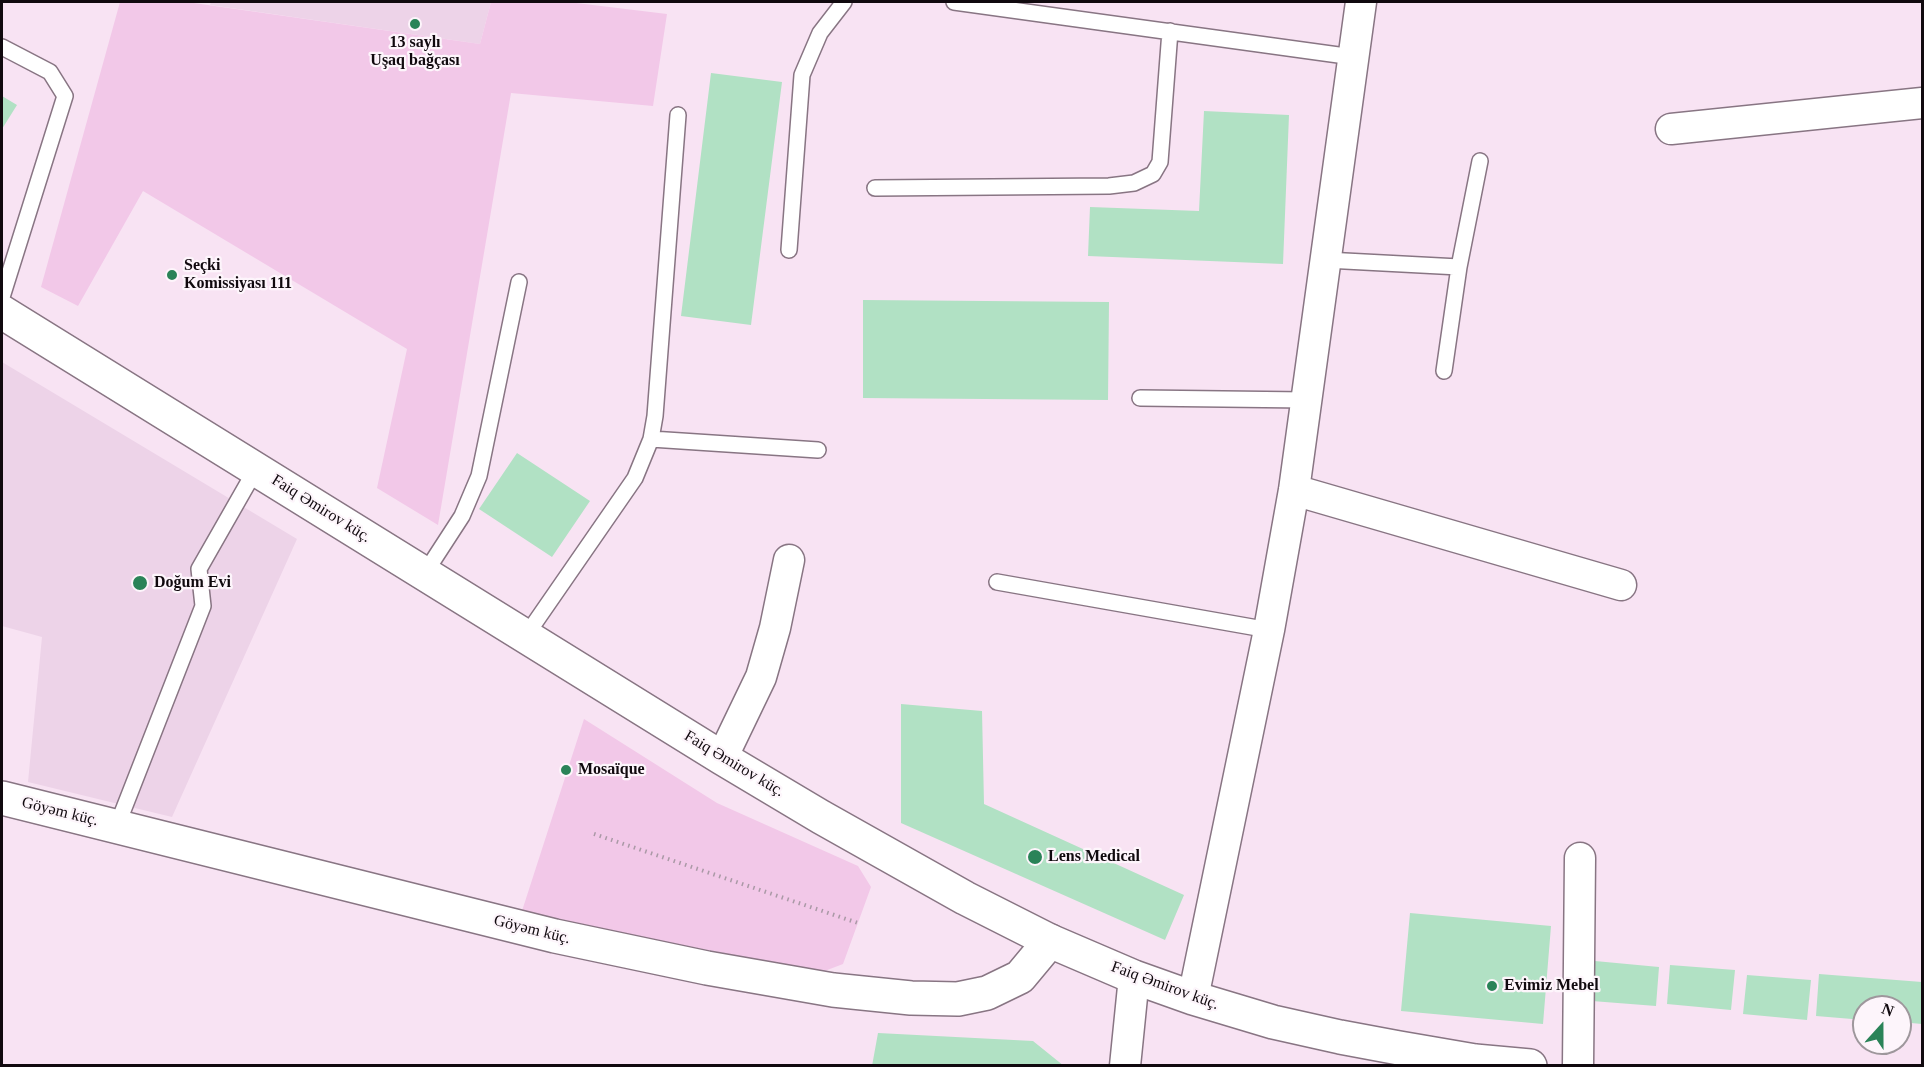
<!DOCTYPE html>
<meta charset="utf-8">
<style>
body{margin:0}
#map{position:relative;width:1924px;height:1067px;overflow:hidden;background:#f8e3f3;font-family:"Times New Roman",serif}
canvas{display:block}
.frame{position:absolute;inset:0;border:3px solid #10090e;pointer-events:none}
.north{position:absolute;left:1852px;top:995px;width:60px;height:60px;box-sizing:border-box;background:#fdf5fb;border:2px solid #9e979c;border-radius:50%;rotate:21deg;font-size:16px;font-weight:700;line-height:24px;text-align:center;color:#10090e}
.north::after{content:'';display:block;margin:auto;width:21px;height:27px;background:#2a8358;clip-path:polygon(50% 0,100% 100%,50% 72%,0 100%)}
</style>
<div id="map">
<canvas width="1924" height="1067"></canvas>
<div class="frame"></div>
<div class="north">N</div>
</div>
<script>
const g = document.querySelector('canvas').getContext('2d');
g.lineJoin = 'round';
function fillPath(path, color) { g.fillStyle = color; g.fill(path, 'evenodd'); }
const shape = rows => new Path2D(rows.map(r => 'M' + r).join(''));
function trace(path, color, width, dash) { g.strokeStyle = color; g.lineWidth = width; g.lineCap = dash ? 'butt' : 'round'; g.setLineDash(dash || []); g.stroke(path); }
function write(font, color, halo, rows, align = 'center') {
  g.font = font + ' "Times New Roman",serif'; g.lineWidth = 4.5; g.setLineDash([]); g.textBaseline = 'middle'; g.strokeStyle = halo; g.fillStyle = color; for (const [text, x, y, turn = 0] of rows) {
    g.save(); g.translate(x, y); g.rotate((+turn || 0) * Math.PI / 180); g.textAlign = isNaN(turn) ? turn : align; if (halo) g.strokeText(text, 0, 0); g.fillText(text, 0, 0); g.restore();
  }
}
fillPath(shape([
 [211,2,491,2,480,44,210,5],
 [2,362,297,539,172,817,28,782,42,637,2,626]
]), '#edd3e8');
fillPath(shape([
 [120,2,187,2,480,44,491,2,568,2,667,14,653,106,511,93,438,525,377,488,407,349,143,191,78,306,41,287],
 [584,719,717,803,858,866,871,887,843,964,822,972,521,914]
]), '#f2c8e8');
fillPath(shape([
 [711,73,782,82,751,325,681,316],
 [2,96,17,105,2,129],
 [1204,111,1289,115,1283,264,1088,256,1090,207,1199,211],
 [863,300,1109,302,1108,400,863,398],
 [517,453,590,501,552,557,479,509],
 [901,704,982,711,984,804,1184,895,1165,940,901,823],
 [1410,913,1551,926,1543,1024,1401,1011],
 [1595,961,1659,967,1656,1006,1592,1001],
 [1670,965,1735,970,1731,1010,1667,1004],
 [1819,974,1922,982,1922,1024,1900,1022,1900,1007,1864,1007,1864,1020,1816,1016],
 [1747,975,1811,980,1807,1020,1743,1014],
 [878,1033,1033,1041,1064,1066,872,1066]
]), '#b1e1c4');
const lane = shape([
 [954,2,1353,57],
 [2,47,50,72,65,96,2,297],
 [875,188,1109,186,1134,183,1153,174,1160,162,1170,31],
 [789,250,802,75,820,33,844,2],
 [1326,260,1459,267],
 [1444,371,1459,267,1480,161],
 [1140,398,1306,400],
 [651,439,818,450],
 [425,573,462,516,479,476,519,282],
 [997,582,1269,630],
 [525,637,635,478,651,439,655,416,678,115],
 [117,826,203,606,199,569,256,469]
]);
const street = shape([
 [1671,129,1922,103],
 [1294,490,1621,585],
 [722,758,761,677,775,628,789,560],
 [1193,998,1269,630,1294,490,1361,2],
 [1125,1066,1134,977],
 [1578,1066,1580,858]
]);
const secondary = shape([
 [2,798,555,936,707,968,833,990,911,998,958,999,987,993,1020,977,1050,941]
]);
const highway = shape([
 [2,312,722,758,821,817,965,898,1050,941,1134,977,1193,998,1273,1022,1340,1037,1399,1048,1475,1061,1530,1066]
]);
trace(lane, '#887583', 18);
trace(street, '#887583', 33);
trace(secondary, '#887583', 36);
trace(highway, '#887583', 36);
trace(shape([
 [594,834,858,923]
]), '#aa99a6', 4, [1.5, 4.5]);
trace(lane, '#fff', 15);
trace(street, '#fff', 30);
trace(secondary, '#fff', 33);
trace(highway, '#fff', 33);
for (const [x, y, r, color] of [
 [415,24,6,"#2a8358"],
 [172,275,6,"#2a8358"],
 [140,583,8,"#2a8358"],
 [566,770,6,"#2a8358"],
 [1035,857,8,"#2a8358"],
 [1492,986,6,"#2a8358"]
]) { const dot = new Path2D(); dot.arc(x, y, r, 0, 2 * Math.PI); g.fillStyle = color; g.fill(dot); trace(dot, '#fdf5fb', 2); }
write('bold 16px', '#10090e', '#fdf5fb', [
 ["13 saylı",415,43,"center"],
 ["Uşaq bağçası",415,61,"center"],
 ["Seçki",184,266],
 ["Komissiyası 111",184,284],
 ["Doğum Evi",154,583],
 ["Mosaïque",578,770],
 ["Lens Medical",1048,857],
 ["Evimiz Mebel",1504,986]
], 'left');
write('16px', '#10090e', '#fdf5fb', [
 ["Faiq Əmirov küç.",321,509,32],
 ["Faiq Əmirov küç.",734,764,31],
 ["Göyəm küç.",60,812,14],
 ["Göyəm küç.",532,930,14],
 ["Faiq Əmirov küç.",1165,986,20]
]);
</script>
